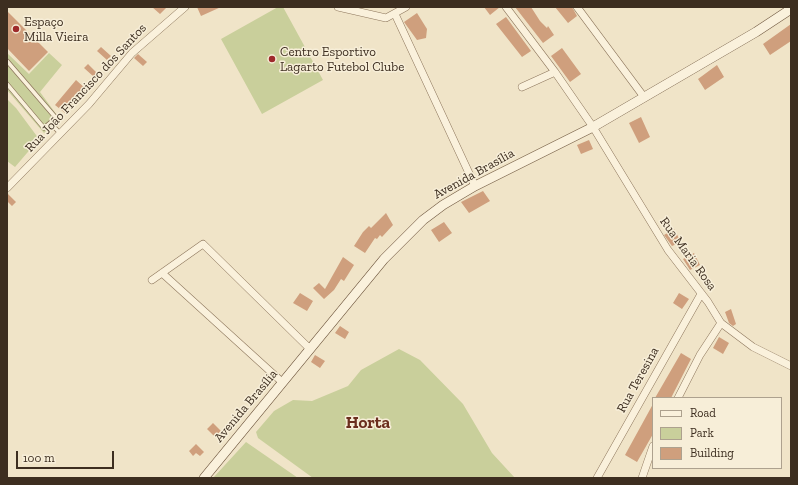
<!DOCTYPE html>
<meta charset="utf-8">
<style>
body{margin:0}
#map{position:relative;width:798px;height:485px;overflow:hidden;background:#f0e4c8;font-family:"Zilla Slab",serif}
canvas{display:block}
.frame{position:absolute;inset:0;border:8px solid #3d2e20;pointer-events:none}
.legend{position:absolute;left:652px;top:397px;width:130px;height:72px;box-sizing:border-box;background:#f7eed8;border:1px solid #ada18e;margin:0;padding:5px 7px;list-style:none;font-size:12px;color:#3d2e20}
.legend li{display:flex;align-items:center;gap:8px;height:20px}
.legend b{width:20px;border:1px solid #ada18e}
.scale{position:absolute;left:16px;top:451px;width:98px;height:18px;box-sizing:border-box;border:2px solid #3d2e20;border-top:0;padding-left:5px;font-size:12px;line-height:14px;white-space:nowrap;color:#3d2e20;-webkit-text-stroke:3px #f7eed8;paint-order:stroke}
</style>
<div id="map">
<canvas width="798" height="485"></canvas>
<div class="frame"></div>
<ul class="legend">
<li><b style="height:5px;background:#faf1dc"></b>Road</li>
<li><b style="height:11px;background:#c9cf9b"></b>Park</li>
<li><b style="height:11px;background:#cf9f7d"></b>Building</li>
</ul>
<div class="scale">100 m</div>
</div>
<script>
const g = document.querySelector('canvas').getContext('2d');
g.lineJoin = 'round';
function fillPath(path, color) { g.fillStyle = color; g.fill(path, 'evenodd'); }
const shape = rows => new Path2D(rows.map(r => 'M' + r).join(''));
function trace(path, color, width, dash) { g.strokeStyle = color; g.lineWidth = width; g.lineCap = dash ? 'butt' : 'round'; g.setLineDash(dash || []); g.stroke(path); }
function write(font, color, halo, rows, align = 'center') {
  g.font = font + ' "Zilla Slab",serif'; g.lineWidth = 3; g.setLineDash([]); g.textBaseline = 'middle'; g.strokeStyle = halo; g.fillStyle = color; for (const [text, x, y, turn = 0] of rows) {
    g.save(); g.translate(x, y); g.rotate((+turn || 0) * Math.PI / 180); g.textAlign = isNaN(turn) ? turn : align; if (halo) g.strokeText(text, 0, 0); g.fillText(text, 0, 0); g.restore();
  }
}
fillPath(shape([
 [278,7,283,7,323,80,262,114,221,39],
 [7,53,29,74,49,53,62,65,40,92,59,118,44,133,7,90],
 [7,99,16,108,39,139,15,167,7,161],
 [399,349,420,360,463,404,492,453,515,478,313,478,258,438,256,432,274,411,293,400,312,401,348,386,361,370],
 [246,442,298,478,213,478]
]), '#c9cf9b');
fillPath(shape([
 [152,7,167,7,160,14],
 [197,7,221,7,201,16],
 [484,7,500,7,490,15],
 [515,7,531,7,540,21,547,28,548,26,554,35,543,43],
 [555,7,572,7,577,16,568,23],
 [7,11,48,52,29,71,7,48],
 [417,13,427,29,426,38,417,40,404,22],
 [506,17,531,51,522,57,496,24],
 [791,24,791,41,770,55,763,44],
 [101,47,111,56,107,60,97,51],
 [562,48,581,74,570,82,551,56],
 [138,54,147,62,143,66,134,58],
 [88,64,97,73,94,77,84,68],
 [717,65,724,77,705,90,698,79],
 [76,80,86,89,65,113,55,105],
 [641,117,650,137,639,143,629,123],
 [589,140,593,149,581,154,577,145],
 [483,191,490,201,469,213,461,202],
 [7,193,16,202,12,206,7,201],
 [386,213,393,225,382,237,380,235,377,239,375,238,365,253,354,246,363,232,369,226,371,228],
 [444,222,452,233,439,242,431,230],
 [674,229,681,242,672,246,664,235],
 [694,253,700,265,690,270,683,259],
 [343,257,354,265,344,281,341,279,334,290,324,299,313,288,319,283,325,289],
 [300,293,313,301,307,311,293,303],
 [679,293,689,299,682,309,673,303],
 [731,309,736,324,733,326,729,323,725,312],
 [340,326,349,332,345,339,335,333],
 [719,337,729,343,723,354,713,348],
 [681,353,691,359,671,398,655,398],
 [315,355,325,361,320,368,311,362],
 [653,404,653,434,637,462,625,455],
 [213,423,221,431,215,437,207,429],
 [196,444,204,452,200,456,196,453,193,456,189,451]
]), '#cf9f7d');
const service = shape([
 [7,61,56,118,44,128,7,84],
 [50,123,60,133]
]);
const minor = shape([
 [338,7,386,18,406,7],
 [506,7,555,72,593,127,668,250,708,302,721,323,753,347,791,366],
 [577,7,644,97],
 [395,14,475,186],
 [522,87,555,72],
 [7,188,89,104,132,53,185,7],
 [162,273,282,382],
 [152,280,203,244,310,349],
 [678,398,700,355,721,323],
 [597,478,701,294],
 [642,478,653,446]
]);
const secondary = shape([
 [204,478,384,259,423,220,443,205,475,186,593,127,756,32,791,9]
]);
trace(service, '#8d765c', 5);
trace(minor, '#8d765c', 8);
trace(secondary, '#6f573f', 10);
trace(service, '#faf1dc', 3.5);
trace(minor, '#faf1dc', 7);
trace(secondary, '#faf1dc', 9);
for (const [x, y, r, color] of [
 [16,29,4,"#9e2a2b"],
 [272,59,4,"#9e2a2b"]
]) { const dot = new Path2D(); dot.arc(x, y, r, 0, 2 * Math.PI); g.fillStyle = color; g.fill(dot); trace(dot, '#f7eed8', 1.5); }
write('13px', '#3d2e20', '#f7eed8', [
 ["Espaço",24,22],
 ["Milla Vieira",24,37],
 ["Centro Esportivo",280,52],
 ["Lagarto Futebol Clube",280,67]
], 'left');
write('13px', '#3d2e20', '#f7eed8', [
 ["Rua João Francisco dos Santos",86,88,-47],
 ["Avenida Brasília",474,174,-29],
 ["Rua Maria Rosa",688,254,54],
 ["Rua Teresina",638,380,-61],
 ["Avenida Brasília",246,406,-50]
]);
write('bold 17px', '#6b2e1e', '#f7eed8', [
 ["Horta",368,423]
]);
</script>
